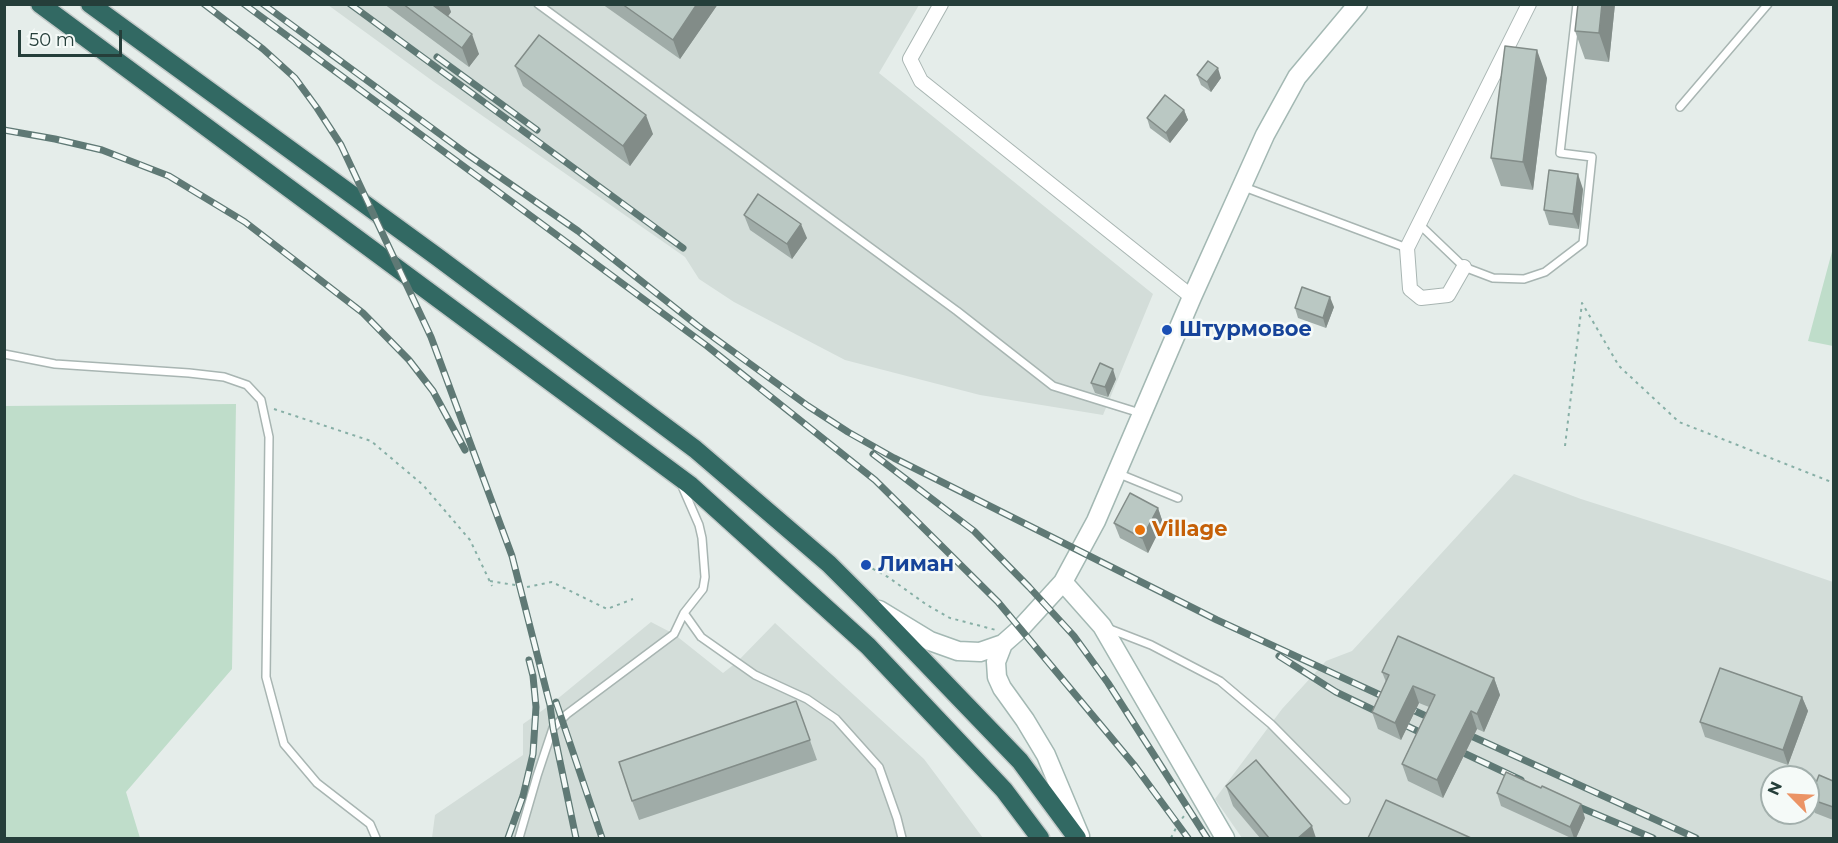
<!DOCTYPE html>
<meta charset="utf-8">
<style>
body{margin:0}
#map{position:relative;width:1838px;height:843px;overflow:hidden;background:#e5edea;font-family:Montserrat,sans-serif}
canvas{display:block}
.frame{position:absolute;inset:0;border:6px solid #253e3a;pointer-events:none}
.north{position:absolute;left:1760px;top:765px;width:60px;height:60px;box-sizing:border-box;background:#f5faf8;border:2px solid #a2afac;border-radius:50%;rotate:294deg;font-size:16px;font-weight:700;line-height:24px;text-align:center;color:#253e3a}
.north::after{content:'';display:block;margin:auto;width:21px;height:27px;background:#eb9365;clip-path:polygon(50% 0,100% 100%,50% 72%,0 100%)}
.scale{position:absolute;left:18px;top:30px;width:104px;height:27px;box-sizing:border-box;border:3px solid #253e3a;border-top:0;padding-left:8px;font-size:18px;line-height:21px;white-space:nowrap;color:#253e3a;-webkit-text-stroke:4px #f5faf8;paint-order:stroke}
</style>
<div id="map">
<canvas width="1838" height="843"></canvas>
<div class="frame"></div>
<div class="north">N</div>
<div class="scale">50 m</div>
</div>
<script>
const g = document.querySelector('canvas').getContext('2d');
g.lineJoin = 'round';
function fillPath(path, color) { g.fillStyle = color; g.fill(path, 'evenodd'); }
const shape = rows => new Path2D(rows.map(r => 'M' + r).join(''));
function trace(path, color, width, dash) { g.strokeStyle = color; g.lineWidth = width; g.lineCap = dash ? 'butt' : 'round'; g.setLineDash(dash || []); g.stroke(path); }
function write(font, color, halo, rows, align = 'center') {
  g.font = font + ' Montserrat,sans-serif'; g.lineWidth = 5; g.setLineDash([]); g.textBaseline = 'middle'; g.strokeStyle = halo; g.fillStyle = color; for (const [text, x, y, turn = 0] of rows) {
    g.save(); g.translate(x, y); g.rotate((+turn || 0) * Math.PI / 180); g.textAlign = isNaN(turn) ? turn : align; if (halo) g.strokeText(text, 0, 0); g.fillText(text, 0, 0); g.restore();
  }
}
fillPath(shape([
 [328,5,919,5,879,73,1153,294,1103,415,980,395,845,360,734,302,699,279,685,257,434,82],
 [1514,474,1581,499,1728,546,1833,582,1833,838,1242,838,1215,799,1282,709,1326,661,1352,651],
 [1772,777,1808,777,1808,813,1772,813],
 [651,622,674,634,723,673,737,662,775,623,924,759,983,838,432,838,435,815,523,755,523,724,550,705]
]), '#d3ddd9');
fillPath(shape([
 [1833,248,1833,346,1808,341],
 [236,404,232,669,126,792,140,838,5,838,5,406]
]), '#bfddca');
const lane = shape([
 [538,4,957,311,1053,386,1140,413],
 [1680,107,1768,4],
 [1244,187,1407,248],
 [1419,224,1464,267,1493,278,1524,279,1545,272,1583,243,1592,157,1560,153,1577,4],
 [4,354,55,364,189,373,224,377,247,385,261,400,269,437,266,677,284,744,317,783,370,824,376,838],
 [1117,473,1178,498],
 [684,613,701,637,755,675,807,699,836,719,879,767,897,818,902,838],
 [1107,628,1151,645,1220,681,1271,724,1346,800],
 [519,838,537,776,553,728,567,714,674,634,684,613,703,589,705,577,702,538,699,525,682,486]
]);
const street = shape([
 [941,4,910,59,921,81,1192,297],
 [1464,267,1448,295,1421,298,1410,289,1407,248,1529,4]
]);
const secondary = shape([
 [1063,582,1102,626,1225,838],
 [879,610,930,641,958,651,980,652,1003,644,1020,629,1063,582,1096,521,1192,297,1265,135,1297,77,1358,4],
 [1003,644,996,662,997,677,1002,688,1025,720,1046,755,1080,836]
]);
const highway = shape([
 [40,4,690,485,868,646,1004,790,1040,838],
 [90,4,436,256,695,449,829,564,868,603,1020,761,1077,838]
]);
trace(lane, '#a8b5b2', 10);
trace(street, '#a8b5b2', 16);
trace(secondary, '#a3b8b3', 21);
trace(highway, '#c2c9c8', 21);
trace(shape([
 [274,409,371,441,423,485,470,540,492,586],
 [1565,446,1582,303,1619,366,1679,422,1834,483],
 [866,565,888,577,927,605,950,618,996,630],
 [490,581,527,587,552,582,607,609,633,599],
 [1171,838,1178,824,1190,808]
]), '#87afa6', 2, [3, 4.5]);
trace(lane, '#fff', 7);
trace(street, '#fff', 14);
trace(secondary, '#fff', 18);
trace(highway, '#326963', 18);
const rail = shape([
 [204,4,263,49,295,78,317,108,341,145,431,337,512,556,550,705,553,728,576,838],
 [244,4,707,346,875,480,998,602,1135,766,1188,838],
 [263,4,467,154,578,231,698,326,808,406,848,432,894,458,1217,620,1439,722],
 [350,4,683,248],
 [437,57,537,130],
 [4,130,55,139,102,150,169,176,245,222,363,313,409,360,433,391,465,450],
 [873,454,974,531,1029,587,1074,636,1108,683,1207,838],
 [1279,656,1336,692,1432,738],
 [556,702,602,838],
 [1458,730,1696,838],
 [1451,747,1521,780],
 [1567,802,1653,838],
 [508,838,523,796,533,754,536,707,533,676,529,660]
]);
trace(rail, '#5f7975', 7);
trace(rail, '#f5faf8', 4.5, [14]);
fillPath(shape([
 [384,4,448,4,451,12,448,16,479,54,469,67],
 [602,4,718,4,680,59],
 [1615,4,1609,62,1585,59,1575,31],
 [515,66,653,134,630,166,523,86],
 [1197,75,1221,78,1211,92,1201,85],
 [1547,78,1533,190,1501,186,1491,158],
 [1184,110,1188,120,1170,143,1150,128,1147,118],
 [1583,189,1579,229,1549,225,1544,210],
 [744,215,807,238,792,259,750,230],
 [1334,307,1326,328,1298,318,1295,308],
 [1116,379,1108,397,1095,393,1091,383],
 [1158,508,1163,523,1148,553,1120,538,1114,523],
 [1382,672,1494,678,1500,695,1484,732,1477,729,1443,798,1408,781,1402,764,1429,707,1419,703,1401,740,1378,729,1372,712,1386,682],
 [1802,697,1808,711,1788,765,1705,737,1700,722],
 [796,701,817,760,639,820,632,801],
 [1833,781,1833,820,1815,813,1810,799],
 [1226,786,1316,838,1260,838,1233,806],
 [1497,793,1585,818,1576,838,1571,838,1501,806]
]), '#a0aca8');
fillPath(shape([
 [435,4,448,4,451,12,441,26,434,6],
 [697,4,718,4,680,59,673,40],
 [1602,4,1615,4,1609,62,1599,33],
 [472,34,479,54,469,67,462,48],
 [1537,50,1547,78,1533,190,1523,162],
 [1218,68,1221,78,1211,92,1207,82],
 [1184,110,1188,120,1170,143,1166,133],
 [646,115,653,134,630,166,623,146],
 [1578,174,1583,189,1579,229,1573,214],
 [801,224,807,238,792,259,787,244],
 [1330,297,1334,307,1326,328,1323,318],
 [1113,369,1116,379,1108,397,1105,387],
 [1158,508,1163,523,1148,553,1142,538],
 [1494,678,1500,695,1484,732,1477,714],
 [1413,686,1419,703,1401,740,1395,723],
 [1802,697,1808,711,1788,765,1783,750],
 [1471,711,1477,729,1443,798,1437,780],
 [1581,804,1585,818,1576,838,1574,838,1570,827],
 [1312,826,1316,838,1298,838]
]), '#828c88');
const building = shape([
 [403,4,435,4,434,6,472,34,462,48,403,4],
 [622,4,697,4,673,40,622,4],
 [1578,4,1602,4,1599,33,1575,31,1578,4],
 [539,35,646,115,623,146,515,66,539,35],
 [1505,46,1537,50,1523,162,1491,158,1505,46],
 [1208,61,1218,68,1207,82,1197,75,1208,61],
 [1165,95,1184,110,1166,133,1147,118,1165,95],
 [1549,170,1578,174,1573,214,1544,210,1549,170],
 [758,194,801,224,787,244,744,215,758,194],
 [1302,287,1330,297,1323,318,1295,308,1302,287],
 [1100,363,1113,369,1105,387,1091,383,1100,363],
 [1130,493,1158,508,1142,538,1114,523,1130,493],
 [1398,636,1494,678,1477,714,1471,711,1437,780,1402,764,1435,695,1413,686,1395,723,1372,712,1389,675,1382,672,1398,636],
 [1720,668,1802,697,1783,750,1700,722,1720,668],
 [796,701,810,740,632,801,619,762,796,701],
 [1256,760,1312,826,1298,838,1269,838,1226,786,1256,760],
 [1506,772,1541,788,1542,786,1581,804,1570,827,1497,793,1506,772],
 [1819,775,1833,781,1833,807,1810,799,1819,775],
 [1386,800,1471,838,1368,838,1386,800]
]);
fillPath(building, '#bac8c3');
trace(building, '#828c88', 1.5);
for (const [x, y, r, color] of [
 [1167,330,6,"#1a4fb4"],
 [1140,530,6,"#e8710a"],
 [866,565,6,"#1a4fb4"]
]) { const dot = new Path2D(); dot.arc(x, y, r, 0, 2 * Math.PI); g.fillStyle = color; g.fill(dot); trace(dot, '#f5faf8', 2); }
write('bold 21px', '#164399', '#f5faf8', [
 ["Штурмовое",1179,330],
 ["Лиман",878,565]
], 'left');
write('bold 21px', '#c56008', '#f5faf8', [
 ["Village",1152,530]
], 'left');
</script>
